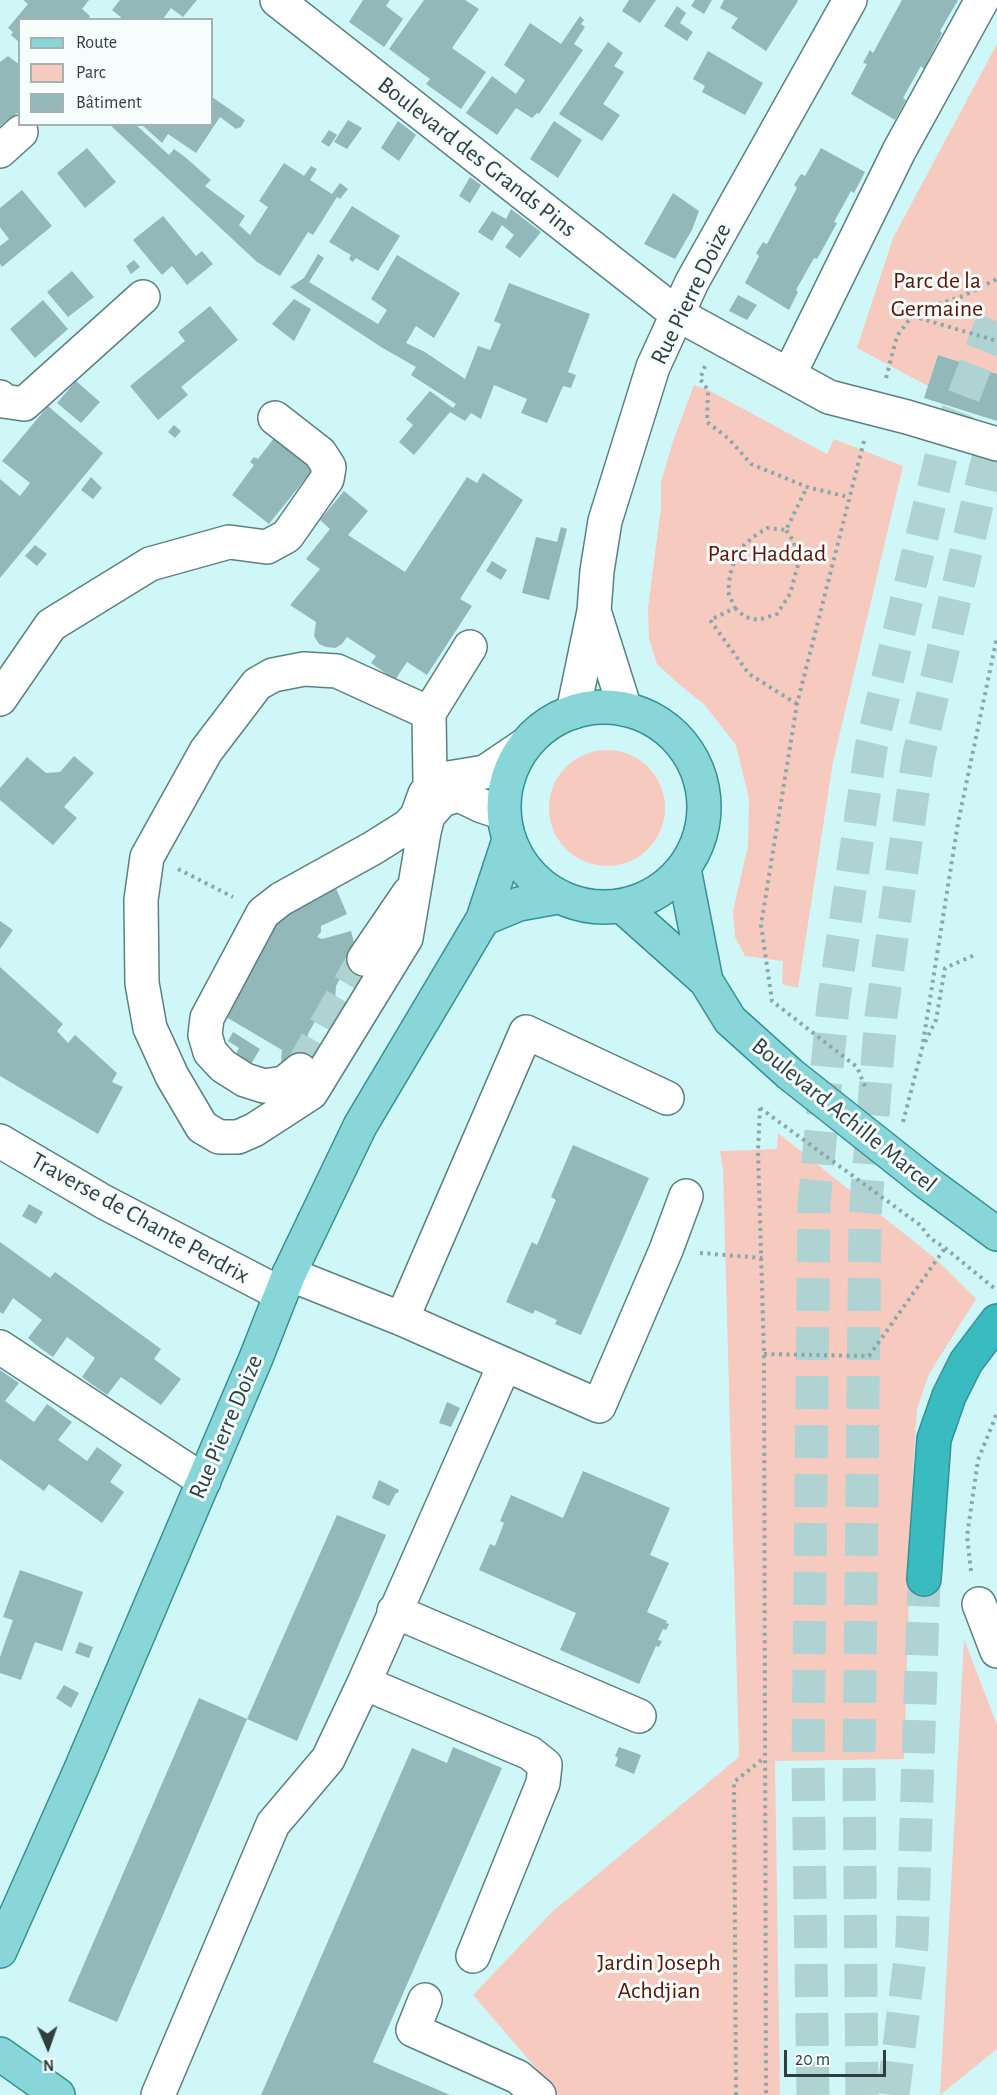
<!DOCTYPE html>
<meta charset="utf-8">
<style>
body{margin:0}
#map{position:relative;width:997px;height:2095px;overflow:hidden;background:#cff7f8;font-family:"Alegreya Sans",sans-serif}
canvas{display:block}
.legend{position:absolute;left:18px;top:18px;width:195px;height:108px;box-sizing:border-box;background:#f5fdfd;border:2px solid #a6b1b1;margin:0;padding:8px 10px;list-style:none;font-size:18px;color:#2f3f3f}
.legend li{display:flex;align-items:center;gap:12px;height:30px}
.legend b{width:30px;border:2px solid #a6b1b1}
.north{position:absolute;left:18px;top:2017px;width:60px;height:60px;-webkit-text-stroke:4px #f5fdfd;paint-order:stroke;rotate:178deg;font-size:16px;font-weight:700;line-height:24px;text-align:center;color:#2f3f3f}
.north::after{content:'';display:block;margin:auto;width:21px;height:27px;background:#2f3f3f;clip-path:polygon(50% 0,100% 100%,50% 72%,0 100%)}
.scale{position:absolute;left:784px;top:2050px;width:102px;height:27px;box-sizing:border-box;border:3px solid #2f3f3f;border-top:0;padding-left:8px;font-size:18px;line-height:21px;white-space:nowrap;color:#2f3f3f;-webkit-text-stroke:4px #f5fdfd;paint-order:stroke}
</style>
<div id="map">
<canvas width="997" height="2095"></canvas>
<ul class="legend">
<li><b style="height:8px;background:#89d6d9"></b>Route</li>
<li><b style="height:16px;background:#f7cabf"></b>Parc</li>
<li><b style="height:16px;background:#92b8b9"></b>Bâtiment</li>
</ul>
<div class="north">N</div>
<div class="scale">20 m</div>
</div>
<script>
const g = document.querySelector('canvas').getContext('2d');
g.lineJoin = 'round';
function fillPath(path, color) { g.fillStyle = color; g.fill(path, 'evenodd'); }
const shape = rows => new Path2D(rows.map(r => 'M' + r).join(''));
function trace(path, color, width, dash) { g.strokeStyle = color; g.lineWidth = width; g.lineCap = dash ? 'butt' : 'round'; g.setLineDash(dash || []); g.stroke(path); }
function write(font, color, halo, rows, align = 'center') {
  g.font = font + ' "Alegreya Sans",sans-serif'; g.lineWidth = 6; g.setLineDash([]); g.textBaseline = 'middle'; g.strokeStyle = halo; g.fillStyle = color; for (const [text, x, y, turn = 0] of rows) {
    g.save(); g.translate(x, y); g.rotate((+turn || 0) * Math.PI / 180); g.textAlign = isNaN(turn) ? turn : align; if (halo) g.strokeText(text, 0, 0); g.fillText(text, 0, 0); g.restore();
  }
}
fillPath(shape([
 [997,44,997,374,938,355,928,386,857,348,893,238],
 [694,385,708,390,827,454,834,439,903,466,833,762,798,988,782,984,783,961,745,956,735,937,733,911,748,846,749,799,736,745,704,704,681,686,657,664,649,639,648,608,661,507,661,482,673,441],
 '549 808a58 58 0 1 1 116 0a58 58 0 1 1-116 0Z',
 [778,1133,936,1259,976,1299,929,1374,917,1409,913,1468,904,1759,775,1761,780,2095,559,2095,473,1995,552,1912,739,1757,723,1170,720,1151,777,1149],
 [964,1639,997,1725,997,2049,940,2095]
]), '#f7cabf');
fillPath(shape([
 [23,0,89,0,82,9,90,16,88,20,20,20,20,43,11,35,13,32,8,28,28,4],
 [120,0,197,0,183,17,171,8,162,20,124,20,112,10],
 [363,0,390,0,386,6,403,19,384,47,349,22],
 [424,0,465,0,479,9,452,48,486,72,461,109,426,84,430,79,389,49],
 [629,0,656,0,640,23,622,11],
 [695,0,712,0,704,14,691,6],
 [724,0,797,0,798,1,766,51,731,28,738,18,720,8],
 [902,0,958,0,940,31,942,33,924,69,921,66,903,98,906,100,895,120,851,94,867,64,863,63,870,50,873,53],
 [677,6,686,13,680,23,693,32,687,41,664,26],
 [580,16,584,20,581,24,585,27,574,44,583,50,539,114,537,113,532,118,516,108,497,135,466,113,492,76,516,94,525,80,504,65,530,23,561,44],
 [608,42,623,53,614,66,624,72,603,104,620,115,602,141,559,114],
 [708,51,763,83,745,115,702,92,705,86,693,79],
 [8,56,20,65,20,111,0,126,0,62],
 [212,97,245,120,241,127,236,129,220,117,196,153,168,134,162,143,141,124,212,124],
 [348,120,362,128,347,149,334,142],
 [398,121,416,135,399,161,381,148],
 [554,121,582,140,558,178,530,159],
 [109,124,135,124,169,155,174,149,185,157,211,180,205,186,245,216,239,225,250,235,268,207,259,201,284,163,304,176,311,166,317,169,310,180,332,194,340,183,348,189,340,199,337,197,313,235,308,232,280,276,257,262],
 [329,130,337,135,329,147,321,142],
 [87,148,116,182,85,208,57,173],
 [821,148,865,172,854,193,851,191,834,222,837,223,817,259,814,258,796,290,798,292,789,310,745,283,759,256,756,253,763,242,767,244,797,188,794,185,801,174,805,176],
 [470,177,481,185,470,203,459,196],
 [22,190,52,226,2,267,0,264,0,246,9,239,0,227,0,208],
 [673,193,699,211,692,230,675,259,644,244],
 [352,206,400,236,378,271,356,258,353,262,349,259,351,255,329,242],
 [511,209,541,232,520,258,505,247,514,235,502,225,492,241,478,232,492,211,506,219],
 [163,216,196,256,202,251,213,264,187,285,172,266,162,275,133,240],
 [318,254,324,258,309,282,378,324,387,310,371,299,397,255,460,293,434,338,416,326,406,343,425,352,465,379,478,346,490,350,501,324,494,321,509,283,590,314,568,372,576,375,571,388,563,386,547,423,521,413,527,399,494,385,481,419,471,413,465,421,450,412,414,455,399,442,413,425,406,419,430,391,453,408,456,404,411,375,416,367,381,347,290,287,304,278],
 [134,260,140,267,131,274,126,266],
 [72,271,94,297,68,317,47,292],
 [738,295,757,305,747,320,729,311],
 [294,299,311,309,294,341,272,324],
 [43,300,68,329,35,358,10,329],
 [210,306,238,340,181,387,188,395,158,420,130,386,185,341,178,332],
 [938,355,997,374,997,421,924,398],
 [76,381,100,402,81,423,57,403],
 [48,406,103,453,0,578,0,479,20,496,30,483,2,461],
 [174,425,181,431,175,438,168,432],
 [274,438,314,468,269,524,232,495,254,465,250,462,254,457,258,459],
 [483,473,523,500,460,599,472,606,427,675,407,662,395,680,371,663,376,656,347,637,342,644,335,648,326,647,319,644,314,636,316,622,290,605,320,569,306,559,330,529,320,520,344,491,368,511,348,535,405,572,467,477,477,483],
 [91,477,102,488,93,499,81,490],
 [561,527,567,529,549,600,522,593,536,537,557,542],
 [35,545,47,554,37,566,25,556],
 [492,561,507,570,501,580,486,571],
 [74,756,94,773,64,807,77,818,53,845,0,800,0,788,27,757,46,773,60,772],
 [335,886,347,914,321,926,321,932,317,937,322,939,351,931,361,970,342,975,336,986,334,1017,318,1016,308,1034,305,1064,281,1063,282,1050,221,1014,280,914,286,918,290,912,308,904,306,899],
 [0,921,13,930,0,949],
 [0,967,63,1024,57,1031,68,1043,75,1035,117,1073,112,1082,123,1087,98,1134,0,1076],
 [233,1032,260,1049,250,1066,234,1057,239,1048,228,1041],
 [573,1145,649,1178,581,1335,555,1324,557,1320,535,1310,533,1314,506,1302,531,1244,532,1242,537,1245,556,1200,551,1197],
 [29,1204,43,1212,36,1224,22,1216],
 [0,1242,50,1278,55,1272,161,1349,154,1359,181,1379,161,1405,121,1377,107,1395,82,1377,95,1358,67,1337,53,1357,40,1348,28,1338,42,1320,13,1298,3,1314,0,1312],
 [0,1370,19,1383,5,1401,34,1422,47,1404,72,1422,58,1440,87,1461,97,1447,122,1465,110,1482,124,1492,102,1523,49,1484,44,1491,0,1459],
 [447,1402,460,1408,451,1427,439,1423],
 [583,1471,670,1508,650,1555,669,1563,647,1612,667,1621,666,1623,669,1624,666,1630,663,1629,658,1640,662,1641,659,1647,656,1646,639,1684,560,1650,576,1613,479,1570,490,1544,495,1546,504,1523,500,1521,511,1495,563,1518],
 [379,1480,399,1490,398,1493,396,1493,389,1506,372,1498],
 [337,1515,386,1535,297,1741,247,1719],
 [20,1570,83,1592,62,1651,35,1642,21,1680,0,1673,0,1657,13,1620,3,1617],
 [79,1642,93,1647,89,1658,75,1653],
 [64,1685,79,1693,71,1708,56,1698],
 [199,1698,247,1719,117,2022,68,2001],
 [453,1747,502,1768,373,2062,450,2095,261,2095,412,1748,447,1763],
 [619,1747,641,1755,634,1774,615,1766,618,1758,615,1756]
]), '#92b8b9');
trace(shape([
 [300,1070,364,959]
]), '#afd2d3', 33, [33, 16]);
trace(shape([
 [813,2095,808,1764,814,1204,833,1005,871,748,942,453,997,309],
 [862,2095,859,1766,865,1216,881,1016,918,758,986,466,997,436],
 [893,2095,912,1943,924,1579]
]), '#afd2d3', 33, [33, 16]);
const minor = shape([
 [277,0,677,314,829,397,907,417,997,444],
 [0,151,21,132],
 [789,375,899,151,982,0],
 [0,397,3,401,24,404,143,297],
 [595,614,625,709],
 [0,699,51,625,150,564,229,542,267,547,287,536,327,479,329,467,320,453,275,418],
 [573,712,594,611,597,571,605,521,653,367,692,282,850,0],
 [429,713,470,647],
 [503,813,482,806,459,795,442,800,428,816,424,832,406,938,311,1093,254,1130,238,1137,219,1137,202,1127,172,1076,150,1028,142,983,141,900,147,857,206,751,257,684,273,675,304,669,337,671,429,713,430,781,485,772,525,745],
 [364,959,409,893],
 [300,1070,284,1083,264,1086,245,1080,223,1066,210,1052,205,1035,207,1018,263,913,281,899,373,848,408,826,417,816,425,794],
 [0,1141,104,1202,281,1294],
 [289,1274,402,1319,599,1406,666,1250,686,1196],
 [402,1319,526,1032,667,1098],
 [0,1347,204,1481],
 [979,1604,997,1651],
 [394,1611,639,1716],
 [364,1683,530,1753,545,1765,543,1783,473,1956],
 [425,2000,413,2030,518,2077,539,2095],
 [158,2095,273,1824,328,1759,364,1683,504,1366]
]);
const major = shape([
 '504 807a100 100 0 1 1 200 0a100 100 0 1 1-200 0Z',
 [684,869,706,981],
 [623,907,706,981,730,1020,790,1074,925,1181,997,1234],
 [483,919,519,904,558,897],
 [0,1951,80,1771,256,1358,289,1274,360,1126,483,919,509,840],
 [0,2054,58,2095]
]);
const highway = shape([
 [924,1579,934,1439,949,1396,966,1362,997,1321]
]);
trace(minor, '#5c8082', 36);
trace(major, '#369093', 36);
trace(highway, '#369093', 36);
trace(shape([
 [912,316,997,341],
 [705,366,700,379,708,390,707,422,729,439,751,464,807,487,848,497],
 [886,378,897,336,912,316,938,304,963,296,997,279],
 [864,441,797,704,761,925,772,1001,857,1067,866,1089],
 [735,608,745,617,758,620,777,614,790,594,798,565,794,542,786,530],
 [797,704,749,674,710,620,735,608,728,592,730,575,737,552,753,537,767,528,786,530,807,487],
 [178,869,233,897],
 [925,1042,936,1020,945,968,977,954],
 [760,1108,758,1151,764,1354,766,2095],
 [760,1108,920,1225,930,1238,945,1248,994,1288],
 [903,1122,922,1049,958,823,997,637],
 [700,1253,762,1258],
 [764,1354,869,1356,945,1248],
 [971,1571,967,1536,978,1460,997,1413],
 [736,2095,734,1782,764,1758]
]), '#8aa8a8', 4, [3, 4.5]);
trace(minor, '#fff', 33);
trace(major, '#89d6d9', 33);
trace(highway, '#3abbc0', 33);
write('24px', '#2f3f3f', '#f5fdfd', [
 ["Boulevard des Grands Pins",477,157,38],
 ["Rue Pierre Doize",691,294,-64],
 ["Boulevard Achille Marcel",844,1115,39],
 ["Traverse de Chante Perdrix",140,1218,29],
 ["Rue Pierre Doize",226,1427,-67]
]);
write('24px', '#581505', '#f5fdfd', [
 ["Parc de la",937,281],
 ["Germaine",937,309],
 ["Parc Haddad",767,554],
 ["Jardin Joseph",659,1963],
 ["Achdjian",659,1991]
]);
</script>
